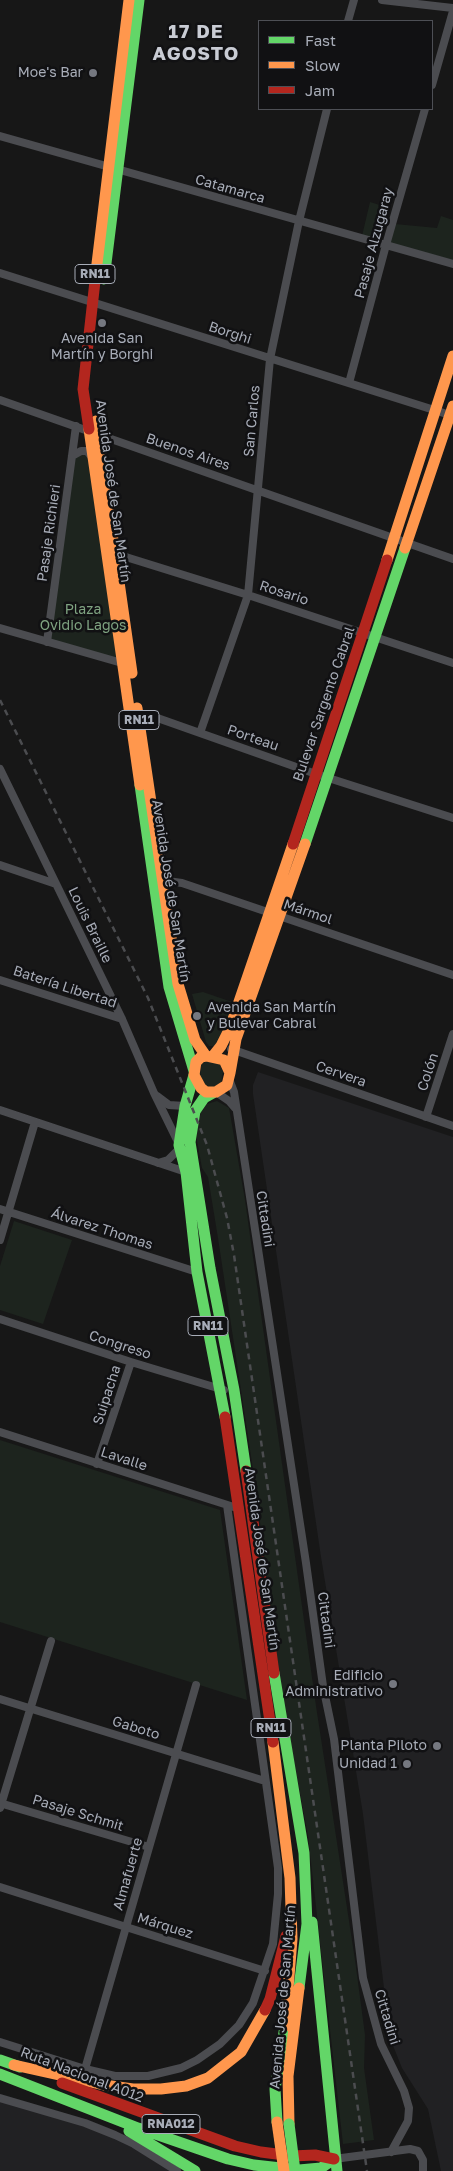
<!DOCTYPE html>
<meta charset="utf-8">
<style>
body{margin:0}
#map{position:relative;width:453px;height:2171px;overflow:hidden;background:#171717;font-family:"Golos Text",sans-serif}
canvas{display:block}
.legend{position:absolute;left:258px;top:20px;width:175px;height:90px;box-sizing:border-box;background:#111113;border:1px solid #4d4f55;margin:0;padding:6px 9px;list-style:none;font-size:15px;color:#a8adb8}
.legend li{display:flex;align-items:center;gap:10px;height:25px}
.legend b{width:25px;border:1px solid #4d4f55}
</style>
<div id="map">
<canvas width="453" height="2171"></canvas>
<ul class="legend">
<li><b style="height:6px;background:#63d668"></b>Fast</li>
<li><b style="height:6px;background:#ff974d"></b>Slow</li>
<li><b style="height:6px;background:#b3261e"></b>Jam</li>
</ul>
</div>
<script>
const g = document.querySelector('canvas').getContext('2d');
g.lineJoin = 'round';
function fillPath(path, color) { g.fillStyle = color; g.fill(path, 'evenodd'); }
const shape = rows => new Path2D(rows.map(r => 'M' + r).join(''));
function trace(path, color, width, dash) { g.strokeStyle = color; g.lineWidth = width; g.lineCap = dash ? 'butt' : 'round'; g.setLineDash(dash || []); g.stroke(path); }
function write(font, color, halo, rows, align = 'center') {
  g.font = font + ' "Golos Text",sans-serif'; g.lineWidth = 5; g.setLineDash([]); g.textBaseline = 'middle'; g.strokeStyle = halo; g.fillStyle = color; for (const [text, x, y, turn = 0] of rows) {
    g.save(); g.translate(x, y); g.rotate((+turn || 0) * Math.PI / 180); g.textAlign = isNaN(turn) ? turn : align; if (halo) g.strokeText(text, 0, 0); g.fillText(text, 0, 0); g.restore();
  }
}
fillPath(shape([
 [258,1072,453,1137,453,2171,441,2171,428,2109,402,2068,390,2038,363,1814,321,1557,253,1094,253,1085],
 [0,2098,115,2135,177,2171,0,2171]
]), '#212123');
fillPath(shape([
 [370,202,386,207,379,240,362,236],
 [441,216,453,220,453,260,389,243,395,224,437,228],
 [87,451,122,663,47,642,72,456],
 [203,992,235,1003,216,1046,209,1046,206,1042,192,994],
 [205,1062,219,1062,223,1072,221,1083,209,1089,200,1079,201,1064],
 [217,1101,229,1108,245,1200,316,1706,355,1960,365,2035,364,2068,374,2140,343,2144,308,1836,276,1663,257,1496,218,1238,208,1177,202,1168,197,1141,197,1128,201,1112,207,1104],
 [14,1221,72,1240,43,1324,0,1310,0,1266],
 [0,1440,220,1510,247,1700,0,1622]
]), '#1d241e');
trace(shape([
 [382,0,453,8],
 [348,21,354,0],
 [432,85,453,11],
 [0,136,453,264],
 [0,273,453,416],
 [349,383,386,245,425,109],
 [0,400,453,559],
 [72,456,81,451,87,451,91,456],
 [113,553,248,595,453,663],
 [0,628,122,663],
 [47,642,76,426],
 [135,714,149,715,316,774,453,818],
 [200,733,248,595,270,359,299,221,327,109],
 [0,769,122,1019,154,1093,178,1142],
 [0,865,56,884],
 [160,880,182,883,453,975],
 [0,980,122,1019],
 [231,1049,453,1126],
 [229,1079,234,1092,306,1563,323,1686,334,1739,363,1978,381,2044,404,2091,409,2108,408,2121,391,2152],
 [216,1092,229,1101,235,1108],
 [157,1096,169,1105,185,1106],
 [0,1110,186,1172],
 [426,1117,453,1034],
 [158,1163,168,1160,180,1148],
 [0,1209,197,1272],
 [0,1240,35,1122],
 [0,1319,131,1362,224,1390],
 [0,1432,240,1509],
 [97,1464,131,1362],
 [0,1699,265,1781],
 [0,1803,149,1847],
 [0,1808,51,1641],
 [0,1887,265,1971],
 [0,2042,85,2069,115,2076,148,2076,181,2068,197,2060,220,2044,239,2025,253,2003,273,1944,278,1894,278,1868,227,1505],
 [85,2069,196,1685],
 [0,2098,85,2123,115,2135,134,2144,177,2171],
 [334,2159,410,2149,418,2151,423,2160,423,2171]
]), '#4b4c50', 8);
trace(shape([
 [104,279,139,0],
 [140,785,169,987,194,1071],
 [305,844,405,548],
 [194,1075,185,1106,179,1145,186,1172,197,1272,225,1417],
 [213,1093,204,1098,195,1111,190,1142,210,1268,234,1390,246,1471],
 [274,1673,304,1853,307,1924,299,1988],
 [312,1922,337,2171],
 [0,2060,20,2067],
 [0,2074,138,2128,228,2159,254,2165,299,2170,321,2168,334,2159],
 [277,2122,275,2089,285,2026],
 [129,2131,195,2171]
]), '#63d668', 11);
trace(shape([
 [96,272,129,0],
 [96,421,132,673],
 [89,429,140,785],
 [405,548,453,406],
 [387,560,453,356],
 [137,708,178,984,195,1040,206,1056],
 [206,1056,224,1060,230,1073,227,1085,216,1092,206,1092,201,1088,194,1075,196,1062,201,1057,206,1056],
 [213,1056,221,1046,230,1028,293,844],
 [230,1073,236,1039,305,844],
 [273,1742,290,1878,292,1939,285,2026],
 [14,2065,104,2085,133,2089,161,2089,186,2086,208,2078,241,2052,265,2010],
 [289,2124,288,2076,299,1988]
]), '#ff974d', 11);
trace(shape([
 [89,429,83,389,96,272],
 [293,844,387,560],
 [225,1417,273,1742],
 [246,1471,274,1673],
 [265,2010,270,1999,286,1936],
 [62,2083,235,2146,261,2152,292,2156,315,2155,334,2159]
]), '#b3261e', 11);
trace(shape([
 [0,700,148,998,207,1145,227,1218,234,1255,367,2171]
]), '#4b4c4f', 2.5, [6, 5]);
trace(shape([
 [289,2124,295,2171]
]), '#63d668', 11);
trace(shape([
 [277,2122,284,2171]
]), '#ff974d', 11);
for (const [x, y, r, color] of [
 [93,73,5,"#757880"],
 [102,323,5,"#757880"],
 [197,1016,5,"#757880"],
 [393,1684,5,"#757880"],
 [437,1746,5,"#757880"],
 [407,1764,5,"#757880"]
]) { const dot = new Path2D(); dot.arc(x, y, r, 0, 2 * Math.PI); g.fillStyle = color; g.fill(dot); trace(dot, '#111113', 2); }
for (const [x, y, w] of [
 [95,274,40],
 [139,720,40],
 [208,1326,40],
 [271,1728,40],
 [171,2124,58]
]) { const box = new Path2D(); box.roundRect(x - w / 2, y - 9.5, w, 19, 4); g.fillStyle = '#111113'; g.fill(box); trace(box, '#a8adb8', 1); }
write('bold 12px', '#a8adb8', null, [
 ["RN11",95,274],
 ["RN11",139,720],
 ["RN11",208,1326],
 ["RN11",271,1728],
 ["RNA012",171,2124]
]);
write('14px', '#a8adb8', '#111113', [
 ["Moe's Bar",83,73],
 ["Avenida San",102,339,"center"],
 ["Martín y Borghi",102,355,"center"],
 ["Avenida San Martín",207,1008,"left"],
 ["y Bulevar Cabral",207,1024,"left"],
 ["Edificio",383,1676],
 ["Administrativo",383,1692],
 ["Planta Piloto",427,1746],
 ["Unidad 1",397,1764]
], 'right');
write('14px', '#a8adb8', '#111113', [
 ["Catamarca",230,189,16],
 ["Pasaje Alzugaray",374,243,-75],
 ["Borghi",230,333,18],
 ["San Carlos",252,421,-85],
 ["Buenos Aires",188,452,19],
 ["Avenida José de San Martín",113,491,82],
 ["Pasaje Richieri",49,533,-82],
 ["Rosario",284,593,18],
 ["Bulevar Sargento Cabral",324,704,-71],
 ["Porteau",253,738,19],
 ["Avenida José de San Martín",171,891,81],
 ["Mármol",308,912,19],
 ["Louis Braille",90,925,64],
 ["Batería Libertad",65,987,18],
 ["Colón",428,1072,-72],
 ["Cervera",341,1074,19],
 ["Cittadini",265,1219,81],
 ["Álvarez Thomas",102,1229,18],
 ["Congreso",120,1345,18],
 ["Suipacha",107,1395,-72],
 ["Lavalle",124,1459,18],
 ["Avenida José de San Martín",262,1559,82],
 ["Cittadini",326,1620,82],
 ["Gaboto",136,1728,17],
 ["Pasaje Schmit",78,1813,17],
 ["Almafuerte",128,1874,-74],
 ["Márquez",165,1926,17],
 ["Avenida José de San Martín",283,1997,-85],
 ["Cittadini",387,2017,73],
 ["Ruta Nacional A012",82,2075,21]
]);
write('14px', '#7fa381', '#111113', [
 ["Plaza",83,610],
 ["Ovidio Lagos",83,626]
]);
g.letterSpacing = '1px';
write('bold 19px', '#c9ccd4', '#111113', [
 ["17 DE",196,32],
 ["AGOSTO",196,54]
]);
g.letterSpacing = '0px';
</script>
